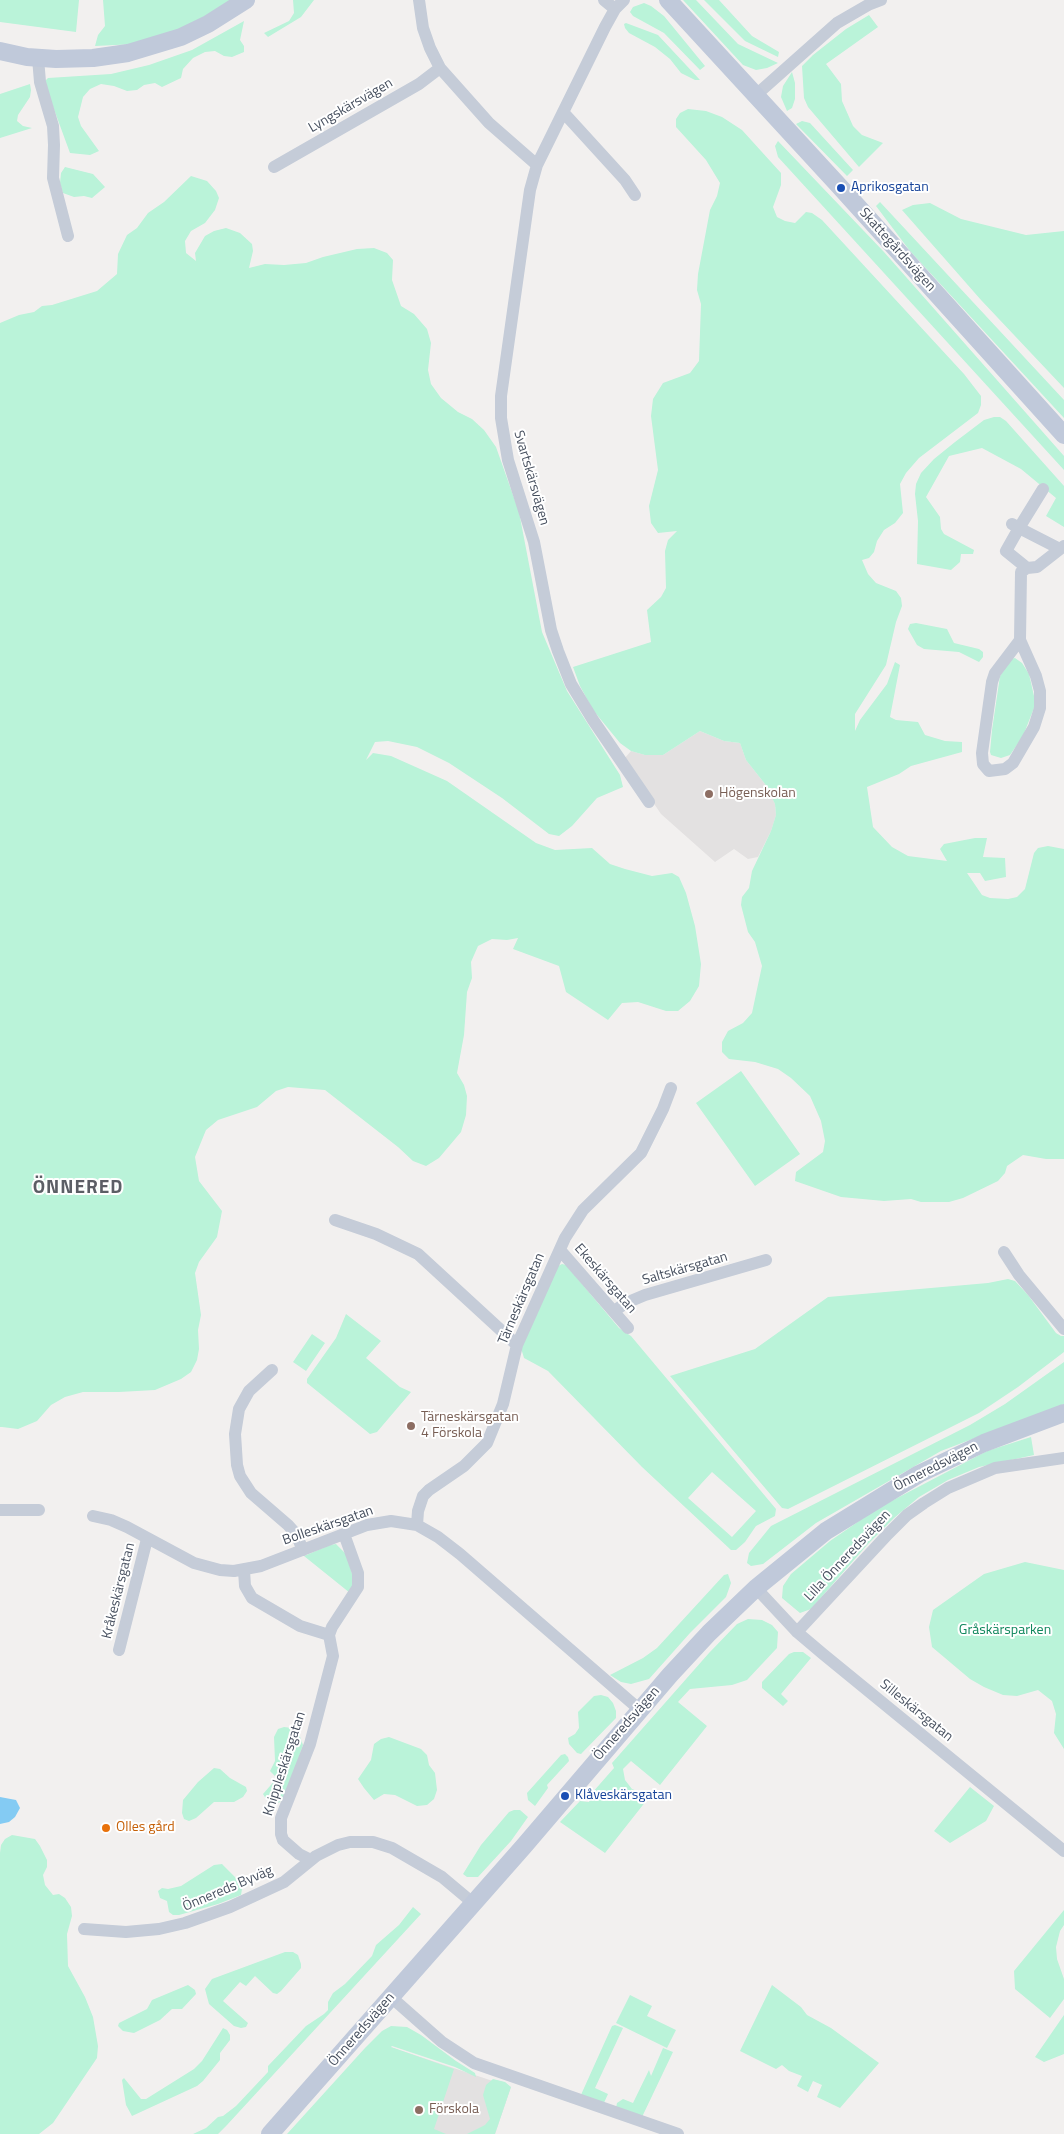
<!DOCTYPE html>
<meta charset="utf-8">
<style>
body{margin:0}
canvas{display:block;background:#f2f0ef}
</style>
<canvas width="1064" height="2134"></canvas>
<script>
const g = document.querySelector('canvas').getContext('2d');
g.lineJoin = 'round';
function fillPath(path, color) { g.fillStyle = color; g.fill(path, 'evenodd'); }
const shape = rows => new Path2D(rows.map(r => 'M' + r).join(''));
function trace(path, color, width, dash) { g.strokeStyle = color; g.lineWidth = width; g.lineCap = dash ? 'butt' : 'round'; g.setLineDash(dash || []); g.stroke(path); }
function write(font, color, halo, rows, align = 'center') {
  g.font = font + ' "Titillium Web",sans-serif'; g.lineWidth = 4; g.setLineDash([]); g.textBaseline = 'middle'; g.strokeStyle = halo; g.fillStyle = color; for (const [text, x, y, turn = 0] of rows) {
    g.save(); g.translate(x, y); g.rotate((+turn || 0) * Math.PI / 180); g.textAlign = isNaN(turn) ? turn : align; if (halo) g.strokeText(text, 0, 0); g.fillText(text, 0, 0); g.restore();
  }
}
fillPath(shape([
 [700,731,724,741,740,743,746,760,765,784,775,804,776,815,771,831,758,857,748,859,734,849,715,862,661,814,624,759,631,751,645,755,663,755],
 [390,2047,511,2087,495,2134,314,2134]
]), '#e3e1e1');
fillPath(shape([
 [0,0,79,0,76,32,0,22],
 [103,0,233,0,186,28,136,44,95,46,98,35,105,26],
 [293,0,314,0,301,17,268,37,264,33,289,21,294,13],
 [683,0,696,0,738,44,778,63,767,68,756,70,743,65],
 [704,0,719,0,752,36,779,52,778,57,745,41],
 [644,3,651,6,664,16,705,66,700,70,664,33,633,16,630,12,633,7],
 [869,15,878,27,826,64,841,84,842,101,853,126,862,135,883,143,859,167,808,107,804,98,802,66,813,55,846,29],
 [244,21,240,40,244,46,244,52,232,57,224,56,215,51,205,52,193,58,183,69,181,78,162,87,155,83,144,85,137,90,127,91,114,86,101,84,90,89,83,97,78,117,81,126,99,151,90,155,70,153,44,82,48,78,111,74,149,65,192,50],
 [626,23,658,35,700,80,695,80,681,73,670,59,655,47,629,33,625,28,624,24],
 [792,72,795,83,795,99,792,108,787,111,781,97,783,86],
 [30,84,31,90,30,97,18,115,17,121,23,126,32,128,0,138,0,94],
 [688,109,706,111,722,117,742,130,781,173,781,185,773,207,777,217,785,221,795,223,806,212,812,213,822,220,964,374,981,396,981,405,978,413,919,458,906,473,900,484,903,513,895,523,884,530,877,541,874,552,869,558,862,560,868,574,876,583,896,591,901,598,902,606,896,622,886,665,855,714,855,731,860,720,887,684,895,662,900,665,890,717,896,720,918,722,925,735,945,741,962,742,962,752,911,766,899,774,867,787,873,827,892,847,908,856,947,861,940,849,944,844,975,838,987,838,983,857,1005,858,1006,877,985,881,980,873,967,873,982,895,990,898,1008,899,1017,897,1025,889,1034,853,1038,848,1048,846,1064,849,1064,1159,1046,1159,1023,1155,1007,1166,1005,1173,998,1181,963,1198,949,1202,921,1202,911,1199,884,1201,841,1197,795,1181,796,1172,823,1152,825,1141,821,1121,810,1096,791,1078,778,1069,755,1062,729,1059,722,1052,722,1042,728,1031,743,1023,752,1013,756,994,762,966,755,942,748,932,741,905,742,897,749,888,752,871,771,831,776,815,775,804,765,784,746,760,740,743,724,741,700,731,663,755,645,755,631,751,620,743,593,710,580,686,573,667,651,642,647,610,661,597,666,588,665,551,668,540,677,531,658,533,651,523,649,506,658,470,651,416,653,399,663,383,690,373,699,361,701,304,697,290,698,274,710,210,717,196,720,183,706,160,676,127,676,119,680,113],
 [802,121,810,123,853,170,847,176,796,124],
 [778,141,884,252,1064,456,1064,470,778,157,775,146],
 [65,167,93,174,105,187,92,198,84,196,74,197,63,193,60,183,61,173],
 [191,176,207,181,216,191,219,198,215,210,205,223,191,231,185,241,186,253,196,261,195,253,205,236,214,231,226,228,240,233,252,244,253,251,249,268,265,264,284,265,306,263,323,257,357,249,374,248,387,253,393,260,392,280,401,306,414,314,427,329,431,343,428,370,431,384,441,398,458,412,472,419,484,430,496,447,519,512,542,632,567,691,620,775,623,787,597,798,572,826,559,836,549,834,502,798,449,763,417,747,388,741,375,742,366,760,373,753,391,756,447,781,536,843,555,850,592,848,610,864,625,869,652,876,672,873,679,877,686,893,695,926,701,964,699,986,690,1001,678,1011,666,1011,638,1002,622,1003,608,1020,566,992,559,966,513,949,518,938,507,940,492,939,478,946,471,962,472,978,467,992,464,1035,457,1073,464,1085,467,1096,466,1115,461,1132,439,1158,426,1166,413,1161,398,1147,325,1090,288,1087,276,1091,257,1107,218,1120,206,1130,195,1157,199,1181,222,1211,217,1237,199,1262,195,1273,201,1315,198,1330,199,1349,197,1360,191,1372,181,1379,155,1390,119,1392,83,1392,65,1397,51,1405,37,1421,18,1429,2,1427,0,1427,0,323,19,315,34,312,42,306,52,305,97,291,117,274,118,254,127,235,137,228,148,213,164,202],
 [880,202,1064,400,1064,418,910,251,876,206],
 [930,203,961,219,1026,235,1064,231,1064,388,981,300,902,210,913,205],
 [994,417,1000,417,1006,421,1064,486,1064,527,1046,516,1056,498,1021,469,982,448,949,456,926,497,940,517,941,529,944,534,974,550,973,554,961,554,960,562,951,570,917,564,918,521,915,494,916,484,921,473,934,459,955,442,984,420],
 [916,623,947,629,954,643,979,649,983,652,983,657,979,662,959,652,924,649,917,645,908,629,910,624],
 [1015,658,1022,663,1029,674,1034,696,1034,708,1023,736,1010,755,1001,758,991,755,990,752,992,730,1000,676,1011,659],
 [741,1071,800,1154,755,1186,696,1103],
 [562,1264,566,1265,619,1328,631,1336,776,1509,775,1516,756,1526,745,1542,736,1550,731,1550,642,1467,548,1371,524,1358,521,1348,558,1266],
 [712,1472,756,1511,732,1537,688,1498],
 [1008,1279,1015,1281,1028,1295,1056,1333,1061,1336,1064,1336,1064,1352,1018,1387,979,1413,788,1509,782,1508,670,1376,755,1349,828,1297,988,1283],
 [346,1314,381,1341,366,1358,400,1387,411,1392,377,1432,370,1434,307,1383,307,1379,336,1338],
 [312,1334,325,1343,306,1371,293,1362],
 [1064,1362,1064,1404,941,1451,816,1523,763,1564,751,1566,747,1563,749,1553,771,1526,970,1425,1005,1404],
 [1031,1437,1034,1455,979,1467,948,1480,919,1497,894,1518,868,1544,811,1609,800,1613,782,1598,783,1586,791,1574,830,1541,878,1508,987,1451],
 [336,1544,346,1554,353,1577,354,1585,350,1593,304,1556,330,1545],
 [1025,1562,1064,1570,1064,1749,1054,1733,1056,1714,1052,1701,1038,1690,1017,1696,1003,1695,984,1687,970,1679,932,1647,929,1627,933,1610,984,1574],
 [728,1574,731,1583,726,1597,690,1633,649,1679,631,1684,621,1682,610,1675,643,1658,657,1648,724,1575],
 [748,1619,762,1620,772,1625,778,1632,777,1648,747,1680,732,1685,690,1689,678,1702,707,1726,660,1785,631,1761,623,1769,625,1780,632,1789,650,1796,605,1853,560,1822,580,1801,589,1802,592,1793,614,1768,612,1763,709,1653,737,1624],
 [794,1652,803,1652,811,1658,781,1694,788,1701,783,1706,762,1688,762,1682,789,1654],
 [601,1695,608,1697,613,1703,616,1711,616,1718,581,1754,577,1753,569,1744,568,1738,575,1734,579,1728,578,1712,594,1696],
 [284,1727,292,1728,299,1734,303,1745,287,1792,280,1802,274,1804,266,1799,263,1794,277,1778,270,1771,275,1761,274,1737,278,1729],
 [389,1737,421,1749,427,1755,429,1765,435,1773,437,1790,434,1799,427,1805,417,1806,395,1795,384,1794,374,1800,364,1788,358,1779,371,1760,374,1744,381,1739],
 [565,1754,568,1757,569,1761,547,1785,548,1788,535,1806,528,1800,527,1793,561,1755],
 [214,1768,220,1769,230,1778,246,1787,247,1791,243,1797,234,1802,214,1802,196,1818,189,1821,184,1819,182,1813,183,1800,198,1782],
 [970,1787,994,1806,986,1821,950,1843,934,1831],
 [514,1810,520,1810,528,1817,511,1841,478,1877,467,1877,463,1874,481,1845,509,1812],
 [12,1835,35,1839,40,1846,47,1860,47,1867,43,1875,45,1885,53,1895,59,1894,65,1898,71,1907,72,1916,67,1934,68,1966,85,1997,93,2017,98,2046,97,2058,53,2123,39,2134,0,2134,0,1853,1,1845,5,1839],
 [222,1864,236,1878,242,1889,241,1895,218,1904,179,1915,173,1915,169,1912,167,1901,160,1898,158,1891,162,1888,168,1889,181,1886,214,1865],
 [413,1907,421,1914,227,2125,218,2134,193,2134,206,2128,218,2117,223,2116,236,2106,268,2072,268,2066,306,2026,324,2014,328,2010,328,2002,333,1993,345,1984,372,1956,376,1945,399,1925],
 [1064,1910,1064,1925,1060,1931,1056,1947,1057,1959,1064,1979,1064,1999,1050,2018,1015,1989,1014,1971],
 [285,1952,293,1952,298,1955,301,1964,301,1968,281,1991,277,1994,273,1993,255,1976,246,1986,240,1982,223,2001,248,2023,246,2027,241,2028,234,2026,209,2004,205,1989,212,1979],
 [188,1985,195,1990,196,1994,182,2009,172,2009,160,2020,134,2033,123,2031,118,2026,119,2023,147,2009,152,2000],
 [772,1985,801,2007,807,2015,831,2028,879,2063,840,2108,817,2097,822,2085,813,2081,808,2092,797,2086,802,2076,789,2071,782,2065,776,2069,740,2051],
 [630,1995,652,2006,647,2016,676,2030,667,2048,616,2023],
 [1064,2015,1064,2054,1044,2062,1035,2057],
 [615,2025,623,2028,595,2088,608,2094,603,2105,580,2097,612,2026],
 [391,2026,407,2027,421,2035,456,2061,475,2073,476,2077,455,2067,392,2046,391,2047,454,2069,434,2129,446,2134,287,2134,365,2048,382,2031],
 [223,2028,227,2030,230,2035,230,2040,220,2053,220,2060,203,2081,197,2086,132,2116,126,2105,122,2080,124,2078,141,2099,146,2099,194,2069,202,2061],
 [663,2048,673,2052,642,2117,616,2108,617,2103,623,2099,633,2103,649,2070,651,2076],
 [493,2079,505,2082,511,2087,495,2134,467,2134,485,2125,490,2119,483,2095,486,2085]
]), '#baf3d9');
fillPath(shape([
 [0,1797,16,1800,20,1808,15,1817,9,1822,0,1824]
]), '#84cbf3');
trace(shape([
 [419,0,423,28,430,48,440,68,489,123,537,165],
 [604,0,615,9],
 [624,0,615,9,605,27,537,165,530,190,501,396,501,418,508,460,534,542,551,630,558,651,571,684,593,720,649,802],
 [38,58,40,82,53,126,54,145,53,178,68,236],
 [756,95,837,23,868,5,881,0],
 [563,112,625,180,635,195],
 [274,167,419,84,440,68],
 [1012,524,1019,528,1043,489],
 [1027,568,1006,551,1019,528,1060,549],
 [1020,640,995,673,992,682,982,753,983,764,989,771,1005,769,1013,763,1034,727,1040,708,1040,691,1036,676,1020,640,1021,572,1027,568,1037,567,1064,546],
 [335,1220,376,1234,418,1254,517,1345],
 [560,1250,628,1328],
 [1004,1252,1019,1275,1064,1329],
 [614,1311,626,1303,645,1295,766,1260],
 [272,1370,249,1391,239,1409,235,1434,237,1465,240,1476,251,1493,288,1525,296,1534,303,1550],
 [0,1510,39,1510],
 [93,1516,111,1520,127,1527,194,1563,220,1570,234,1571,261,1566,367,1525,391,1521,417,1525,438,1537,460,1554,640,1710],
 [417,1525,418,1511,423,1496,429,1490,464,1466,487,1443,503,1404,517,1345,565,1238,583,1210,641,1153,663,1109,671,1088],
 [244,1570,245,1586,252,1598,300,1626,329,1635],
 [756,1588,797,1632,823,1654,1064,1851],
 [797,1632,888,1534,907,1515,924,1503,948,1488,995,1468,1064,1458],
 [119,1650,147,1539],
 [311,1860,299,1854,283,1840,281,1834,281,1818,310,1744,333,1656,329,1635,332,1627,358,1587,358,1573,344,1534],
 [84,1929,126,1932,159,1929,185,1923,230,1907,284,1882,316,1856,338,1845,350,1842,373,1842,392,1848,442,1877,473,1903],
 [391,1997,442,2042,474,2063,678,2134]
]), '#c5ccd8', 12);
trace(shape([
 [668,0,841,188,1064,435],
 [0,51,27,57,56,59,93,58,128,53,181,37,208,24,246,0],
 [270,2134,524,1846,670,1675,709,1633,756,1588,826,1531,919,1474,984,1443,1064,1413]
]), '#c0c9da', 18);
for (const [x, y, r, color] of [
 [841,188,5,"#1a4fb4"],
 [709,794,5,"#8d6e63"],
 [411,1426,5,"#8d6e63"],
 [565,1796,5,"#1a4fb4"],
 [106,1828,5,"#e8710a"],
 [419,2110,5,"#8d6e63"]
]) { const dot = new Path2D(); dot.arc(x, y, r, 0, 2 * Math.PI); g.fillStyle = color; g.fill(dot); trace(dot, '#fff', 2); }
write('14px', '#464f5e', '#fff', [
 ["Lyngskärsvägen",351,106,-30],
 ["Skattegårdsvägen",897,250,48],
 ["Svartskärsvägen",531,478,74],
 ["Saltskärsgatan",685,1269,-16],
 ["Ekeskärsgatan",605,1279,49],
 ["Tärneskärsgatan",522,1299,-67],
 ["Önneredsvägen",936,1467,-27],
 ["Bolleskärsgatan",328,1526,-19],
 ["Lilla Önneredsvägen",848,1556,-47],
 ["Kråkeskärsgatan",119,1591,-76],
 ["Silleskärsgatan",916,1711,39],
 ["Önneredsvägen",627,1724,-49],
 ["Knippleskärsgatan",285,1764,-72],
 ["Önnereds Byväg",228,1889,-23],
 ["Önneredsvägen",362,2030,-49]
]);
write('14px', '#164399', '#fff', [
 ["Aprikosgatan",851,188],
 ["Klåveskärsgatan",575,1796]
], 'left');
write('14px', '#785e54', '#fff', [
 ["Högenskolan",719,794],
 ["Tärneskärsgatan",421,1418],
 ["4 Förskola",421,1434],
 ["Förskola",429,2110]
], 'left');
write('14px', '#10875d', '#fff', [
 ["Gråskärsparken",1005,1631]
]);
write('14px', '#c56008', '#fff', [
 ["Olles gård",116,1828]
], 'left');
g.letterSpacing = '1px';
write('bold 19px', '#5b5e65', '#fff', [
 ["ÖNNERED",78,1188]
]);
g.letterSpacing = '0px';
</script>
